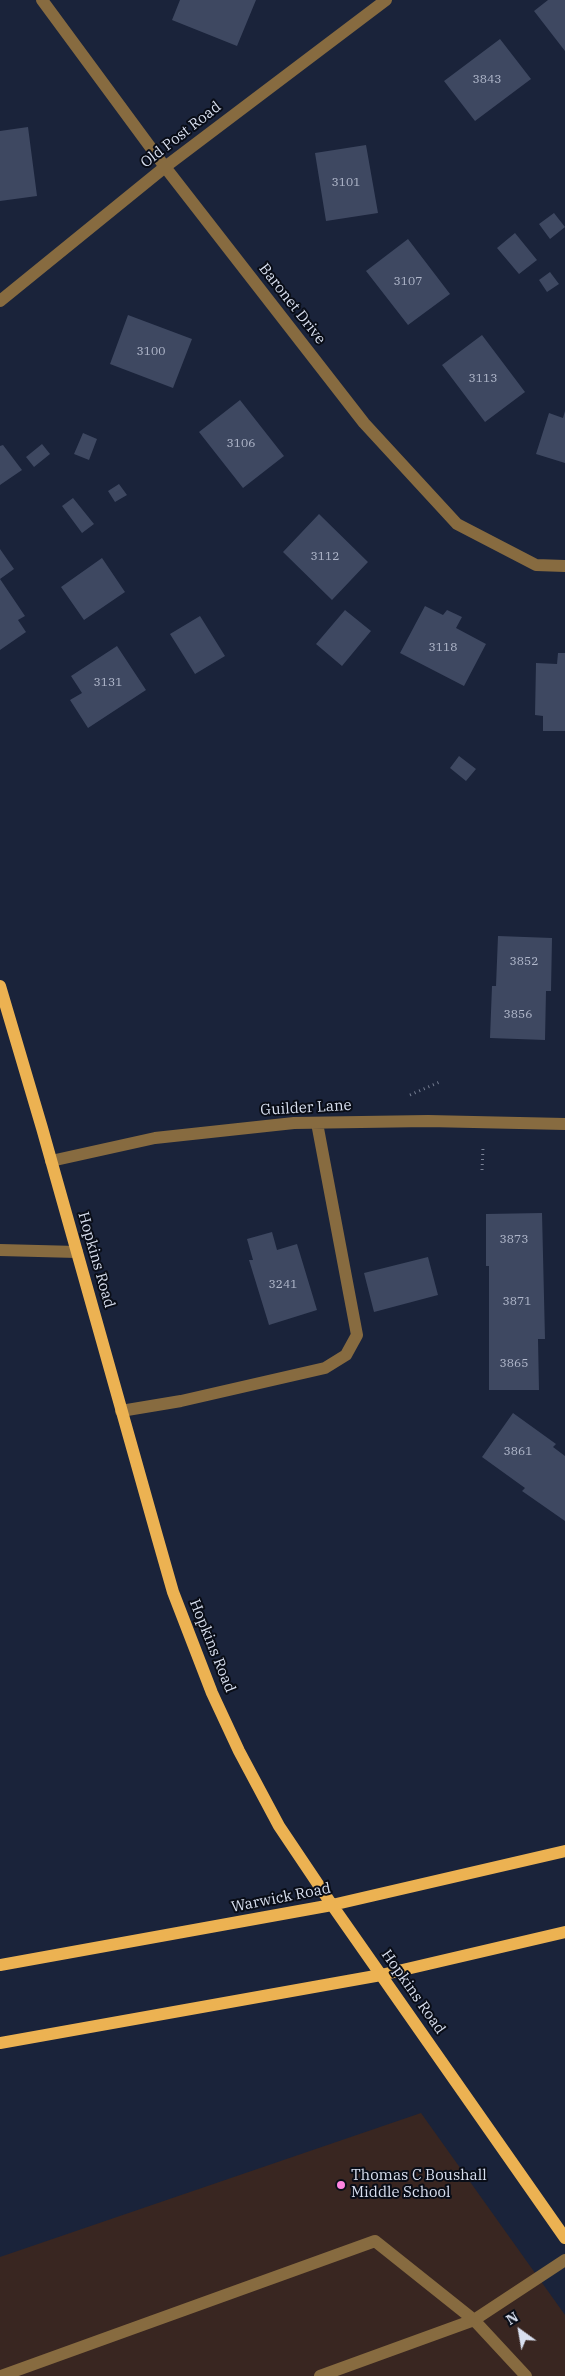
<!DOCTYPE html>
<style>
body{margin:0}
#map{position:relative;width:565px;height:2376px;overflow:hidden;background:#1a233a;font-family:"IBM Plex Serif",serif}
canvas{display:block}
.north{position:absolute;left:495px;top:2306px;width:50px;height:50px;-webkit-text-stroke:4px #090d17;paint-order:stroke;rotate:328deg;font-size:14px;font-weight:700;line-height:20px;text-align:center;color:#d8dfef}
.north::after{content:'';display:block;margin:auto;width:18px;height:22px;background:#d8dfef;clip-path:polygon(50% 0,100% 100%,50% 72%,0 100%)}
</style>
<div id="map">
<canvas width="565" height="2376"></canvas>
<div class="north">N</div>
</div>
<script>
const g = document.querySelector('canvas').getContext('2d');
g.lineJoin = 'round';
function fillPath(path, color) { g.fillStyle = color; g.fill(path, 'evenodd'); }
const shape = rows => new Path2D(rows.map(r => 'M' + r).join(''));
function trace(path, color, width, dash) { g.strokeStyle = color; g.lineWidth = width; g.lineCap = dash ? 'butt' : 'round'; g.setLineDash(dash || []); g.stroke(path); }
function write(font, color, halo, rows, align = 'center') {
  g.font = font + ' "IBM Plex Serif",serif'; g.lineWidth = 4; g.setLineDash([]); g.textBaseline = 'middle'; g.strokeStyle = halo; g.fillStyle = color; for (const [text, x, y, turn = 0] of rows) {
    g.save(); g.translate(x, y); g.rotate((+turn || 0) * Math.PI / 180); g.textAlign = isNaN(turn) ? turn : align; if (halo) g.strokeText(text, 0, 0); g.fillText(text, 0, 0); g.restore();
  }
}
fillPath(shape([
 [421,2113,565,2315,565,2376,0,2376,0,2257]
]), '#392621');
fillPath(shape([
 [180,0,256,0,237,46,172,20],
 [548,0,565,0,565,51,534,11],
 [500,39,531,79,475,121,444,81],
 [28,127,37,196,0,201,0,131],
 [366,145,378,213,326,221,315,153],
 [554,213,565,227,550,239,539,224],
 [515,233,537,260,519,274,497,248],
 [408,239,450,294,408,325,366,271],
 [550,272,559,284,547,292,539,280],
 [128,315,192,339,173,388,110,364],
 [482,335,525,392,485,422,442,365],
 [240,400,284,456,243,488,199,432],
 [565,411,565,463,536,454,549,413,563,418],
 [83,433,97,439,89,460,74,454],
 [42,444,50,454,34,467,26,457],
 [3,445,22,470,0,485,0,446],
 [119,484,127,495,115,502,108,491],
 [73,498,94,524,82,533,62,506],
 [319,514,368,562,332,600,283,552],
 [0,549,14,569,0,579,25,616,18,620,26,632,0,650],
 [102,558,125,592,84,620,61,587],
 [425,606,443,615,447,610,462,617,456,628,486,644,464,686,400,653],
 [345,610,371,631,342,666,316,644],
 [200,616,225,656,195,674,170,634],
 [117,646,146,690,88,728,70,700,82,693,71,676],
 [558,653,565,653,565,731,543,731,543,716,535,715,536,663,557,664],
 [459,756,476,769,466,781,450,768],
 [498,936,552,938,551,991,546,991,545,1040,490,1038,492,986,496,986],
 [542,1213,545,1339,538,1339,539,1390,489,1390,489,1266,486,1266,486,1214],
 [272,1232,277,1250,297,1244,317,1310,269,1325,249,1260,253,1260,247,1239],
 [428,1257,438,1295,374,1312,364,1273],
 [513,1413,556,1444,553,1447,565,1456,565,1521,522,1491,525,1488,482,1457]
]), '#3e4861');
trace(shape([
 [410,1095,442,1081],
 [482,1170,483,1148]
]), '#798195', 3, [1, 4]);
trace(shape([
 [42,0,165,167,364,423,457,524,536,565,565,566],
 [0,301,165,167,386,0],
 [51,1161,155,1138,294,1123,428,1121,565,1124],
 [0,1250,77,1252],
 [121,1411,181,1401,325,1368,346,1355,357,1335,317,1123],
 [1,2376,375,2241,474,2320,320,2376],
 [526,2376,474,2320,565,2260]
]), '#876b40', 12);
trace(shape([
 [0,986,42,1128,157,1536,173,1592,212,1693,239,1751,279,1826,332,1905,565,2238],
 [0,1965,332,1905,565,1851],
 [0,2043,381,1975,565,1932]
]), '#ecb252', 12);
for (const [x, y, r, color] of [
 [341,2185,5,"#fe85e0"]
]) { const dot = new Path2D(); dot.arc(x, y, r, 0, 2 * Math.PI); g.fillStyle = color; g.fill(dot); trace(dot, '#090d17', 2); }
write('12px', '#b2b9cc', null, [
 ["3843",487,80],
 ["3101",346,183],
 ["3107",408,282],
 ["3100",151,352],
 ["3113",483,379],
 ["3106",241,444],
 ["3112",325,557],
 ["3118",443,648],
 ["3131",108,683],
 ["3852",524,962],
 ["3856",518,1015],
 ["3873",514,1240],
 ["3241",283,1285],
 ["3871",517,1302],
 ["3865",514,1364],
 ["3861",518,1452]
]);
write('15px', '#d8dfef', '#090d17', [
 ["Old Post Road",181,135,-38],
 ["Baronet Drive",292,304,52],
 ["Guilder Lane",306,1108,-3],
 ["Hopkins Road",96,1260,74],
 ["Hopkins Road",212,1646,68],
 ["Warwick Road",281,1898,-11],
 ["Hopkins Road",413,1992,55]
]);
write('15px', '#d8dfef', '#090d17', [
 ["Thomas C Boushall",351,2176],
 ["Middle School",351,2193]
], 'left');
</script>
